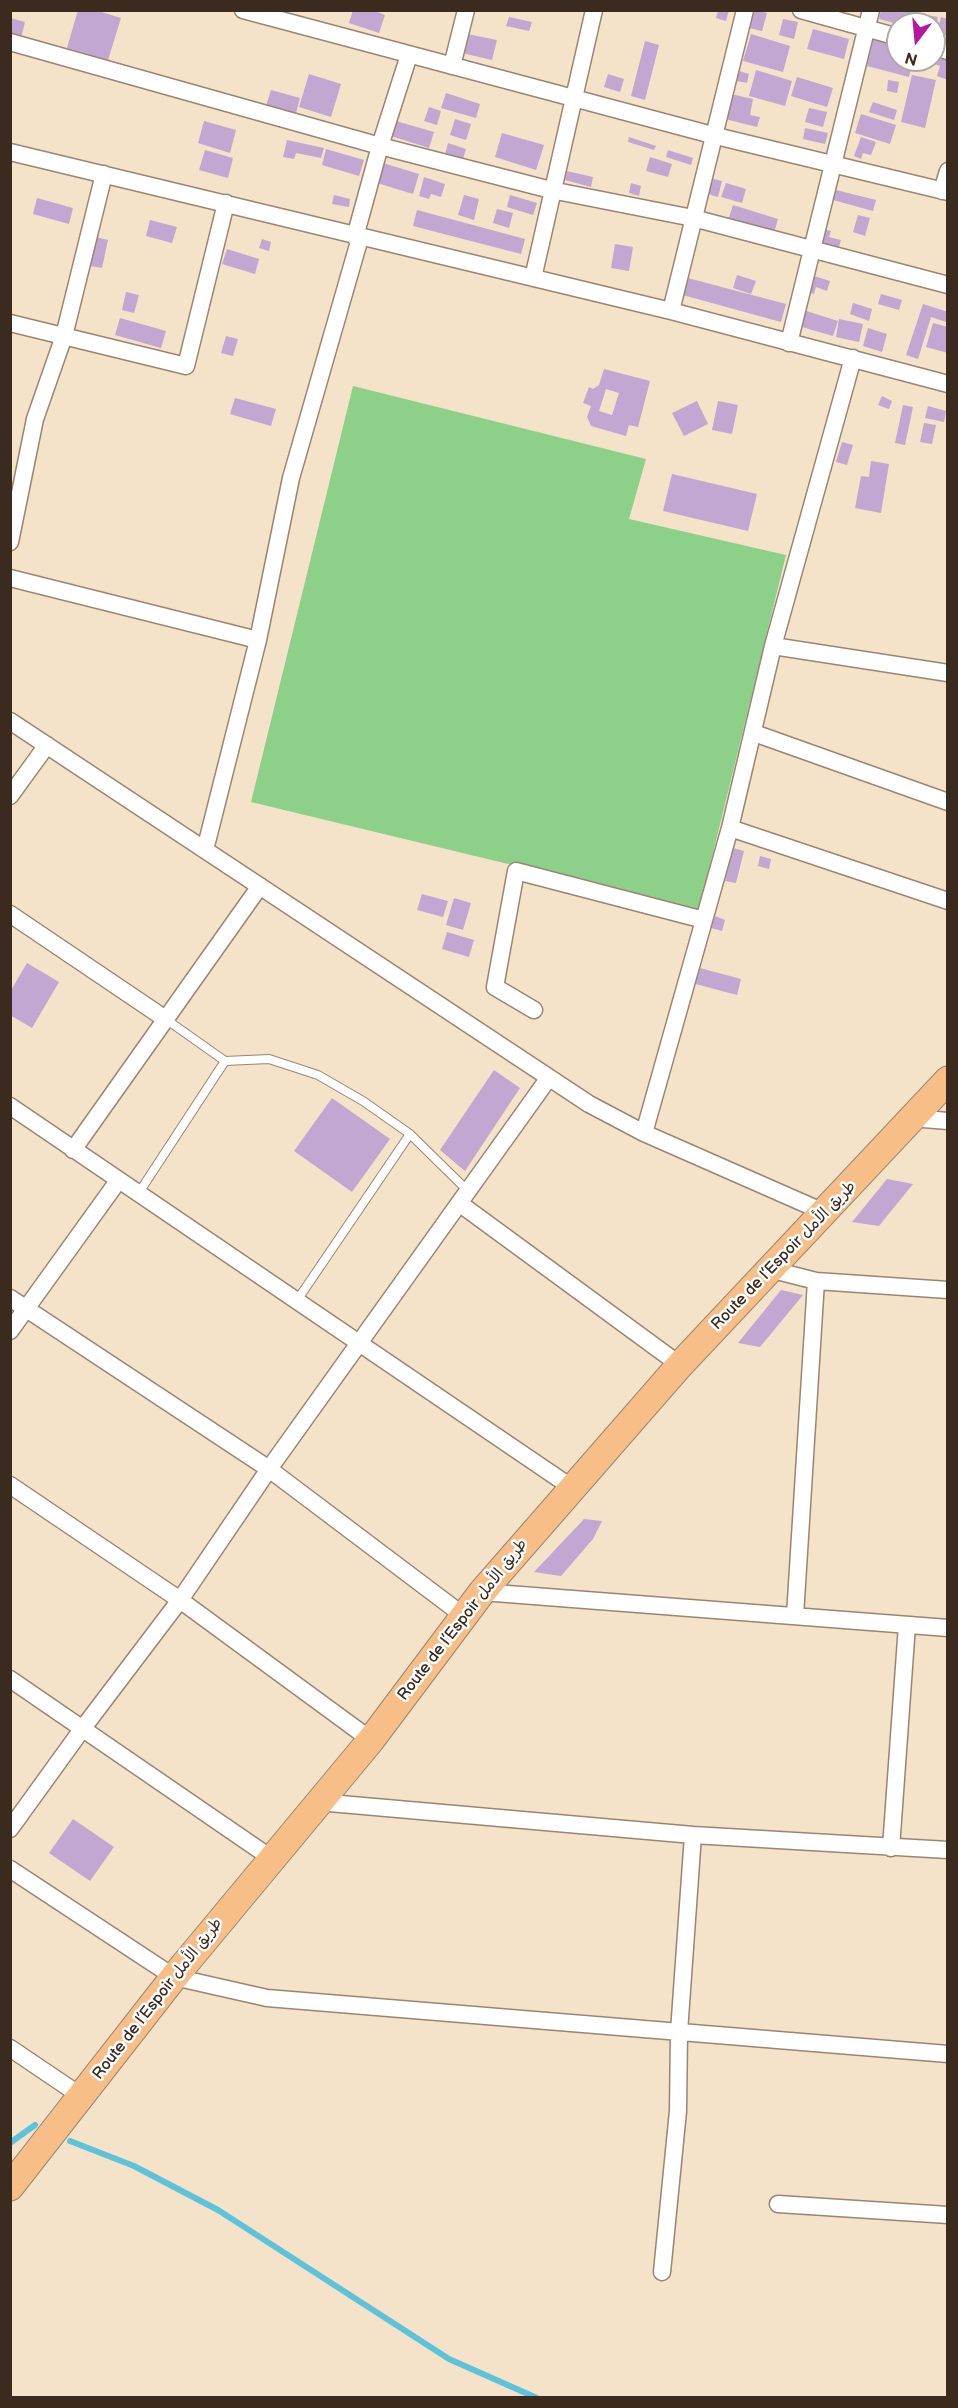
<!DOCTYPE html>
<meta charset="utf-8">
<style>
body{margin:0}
#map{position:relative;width:958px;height:2408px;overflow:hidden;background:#f4e2c9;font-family:"Balsamiq Sans",sans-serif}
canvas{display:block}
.frame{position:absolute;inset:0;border:12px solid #3b2a1e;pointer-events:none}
.north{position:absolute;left:886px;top:12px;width:60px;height:60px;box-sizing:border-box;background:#fff;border:2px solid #b1aaa5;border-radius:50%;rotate:196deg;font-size:16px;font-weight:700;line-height:24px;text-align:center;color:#3b2a1e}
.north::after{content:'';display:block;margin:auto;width:21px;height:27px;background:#b5179e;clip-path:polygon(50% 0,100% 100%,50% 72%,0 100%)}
</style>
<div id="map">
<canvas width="958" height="2408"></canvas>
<div class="frame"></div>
<div class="north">N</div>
</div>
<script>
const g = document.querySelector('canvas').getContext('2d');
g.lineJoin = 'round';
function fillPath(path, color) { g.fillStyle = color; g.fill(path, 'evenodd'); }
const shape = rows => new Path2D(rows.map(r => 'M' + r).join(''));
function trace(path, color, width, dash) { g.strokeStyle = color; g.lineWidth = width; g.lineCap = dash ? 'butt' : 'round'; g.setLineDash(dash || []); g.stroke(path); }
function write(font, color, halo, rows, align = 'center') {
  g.font = font + ' "Balsamiq Sans","Playpen Sans Arabic",sans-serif'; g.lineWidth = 5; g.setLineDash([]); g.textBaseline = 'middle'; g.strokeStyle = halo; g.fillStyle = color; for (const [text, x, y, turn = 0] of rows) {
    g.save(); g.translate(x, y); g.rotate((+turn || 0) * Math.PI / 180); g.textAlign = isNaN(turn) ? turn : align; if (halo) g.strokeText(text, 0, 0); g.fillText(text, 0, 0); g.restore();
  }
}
fillPath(shape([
 [353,386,646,459,629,519,786,555,699,910,251,802]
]), '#8dd089');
trace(shape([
 [70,2141,134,2166,218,2210,449,2359,537,2398],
 [10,2143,35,2125]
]), '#5dc3db', 6);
fillPath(shape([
 [78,10,95,10,121,18,108,60,67,48],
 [353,10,372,10,385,15,379,33,349,23],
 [718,10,729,10,726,21,716,18],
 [753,10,767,13,762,31,749,28],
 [881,10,909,10,922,14,920,24,898,24,879,19],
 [927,15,938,17,935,31,934,24,925,24],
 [509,17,532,22,529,31,506,26],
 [941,17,948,19,948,36,937,33],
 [10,18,25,22,21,38,10,35],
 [783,19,798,22,794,39,779,35],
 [813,29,849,39,844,59,807,49],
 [462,33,497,40,492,60,458,52],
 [751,34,790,46,783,72,743,61],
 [873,40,898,46,898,60,913,60,909,77,867,66],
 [645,41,659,45,645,100,631,96],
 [934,53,948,57,948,80,937,76,940,66,928,62,934,60],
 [756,70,792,81,785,106,749,96],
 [739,71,749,74,747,83,737,81],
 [309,74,341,84,331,117,299,107],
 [608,74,624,79,620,92,604,87],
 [912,75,936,80,925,128,901,122],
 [797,77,833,88,827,107,791,96],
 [888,80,899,82,897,93,887,91],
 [271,90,300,98,295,117,265,109],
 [446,93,480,104,476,118,441,108],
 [731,94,753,99,750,115,760,117,757,127,725,119],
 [873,102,897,110,894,120,869,112],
 [429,107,441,111,437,125,424,121],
 [809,108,827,112,823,127,805,122],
 [861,114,896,125,890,144,855,133],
 [455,119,471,124,466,140,450,135],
 [204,121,236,130,230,153,198,143],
 [396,121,434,132,429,148,391,136],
 [805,128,828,133,825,144,803,139],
 [502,133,544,145,536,170,495,157],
 [629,137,656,146,654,150,628,142],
 [861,137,876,142,871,155,863,153,861,159,854,156],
 [287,140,324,148,321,158,296,153,294,159,283,157],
 [448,143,466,149,463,159,445,154],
 [326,149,364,160,359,176,322,165],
 [205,150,233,158,228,178,199,170],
 [668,150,693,158,691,165,666,157],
 [650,157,672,164,668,177,646,171],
 [383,163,419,174,413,194,377,183],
 [567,171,593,177,591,187,565,180],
 [424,177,445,184,441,197,431,194,429,199,419,196],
 [709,178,722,181,718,197,705,193],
 [631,183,641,186,639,196,629,193],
 [726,183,746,189,742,203,721,197],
 [836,190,876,200,873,211,833,200],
 [334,195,350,199,349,207,332,204],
 [464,195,479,199,474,220,458,215],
 [510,195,537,203,533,215,507,207],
 [37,198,73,208,69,224,33,214],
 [733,205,778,219,774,233,728,220],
 [497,209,513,213,509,228,493,223],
 [417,210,525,239,521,254,413,226],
 [858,215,870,218,865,236,853,232],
 [150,220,177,227,172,243,146,236],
 [820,228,831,231,829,237,841,240,838,250,816,243],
 [96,237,108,240,102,268,90,266],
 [262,239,271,242,269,251,259,248],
 [615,244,633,247,629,271,611,268],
 [227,249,259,259,255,274,222,264],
 [808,274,830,281,827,291,816,287,814,294,803,291],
 [737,275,756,281,751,294,733,288],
 [684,277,786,304,781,322,679,294],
 [126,292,139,295,134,313,122,310],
 [881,294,902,300,899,310,878,304],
 [853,303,872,309,869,321,850,314],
 [923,304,948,312,948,317,946,322,931,317,918,359,906,355],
 [800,309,838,321,833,336,795,325],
 [120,318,166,331,161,348,115,335],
 [839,319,863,324,859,342,836,337],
 [933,323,948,327,948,353,926,347],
 [868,328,887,334,882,352,863,346],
 [226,336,238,339,233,356,221,353],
 [604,369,650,381,638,427,629,425,626,436,591,426,587,417,591,406,583,403,589,387,593,389,599,385],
 [606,389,619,393,612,415,599,411],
 [882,396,892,401,889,409,878,405],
 [235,398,276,409,271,426,230,414],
 [697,401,708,424,684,436,672,413],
 [718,401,738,405,732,434,712,430],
 [903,405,913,407,905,445,895,443],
 [928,406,946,411,944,422,925,418],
 [924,423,936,425,932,444,920,442],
 [842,442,853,445,847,465,836,462],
 [871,461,889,464,881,513,855,508,861,476,869,477],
 [672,474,757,494,748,531,663,511],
 [733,848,744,851,736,883,725,881],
 [760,856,771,859,769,869,758,866],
 [422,894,448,901,443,917,417,910],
 [454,898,471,903,463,930,446,925],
 [715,916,725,920,722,931,711,928],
 [447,932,474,940,469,957,442,949],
 [27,963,59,982,32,1028,10,1015,10,992],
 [696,967,741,979,737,995,692,983],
 [494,1070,520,1088,465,1171,440,1150],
 [332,1098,390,1139,352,1192,294,1151],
 [887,1179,913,1184,879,1226,852,1222],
 [781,1290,803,1295,760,1347,738,1343],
 [584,1519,602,1521,593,1539,561,1576,534,1572],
 [73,1819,114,1847,90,1881,49,1853]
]), '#c2a7d3');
const service = shape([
 [167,1020,225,1061,269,1059,318,1075,363,1101,410,1134,468,1191],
 [138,1194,225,1061],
 [298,1299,410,1134]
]);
const minor = shape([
 [243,10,716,136,948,192],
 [801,10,898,37],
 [10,42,380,146,551,190,693,218,948,285],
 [934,47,948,51],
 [452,66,466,10],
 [10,152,671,311,948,384],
 [942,191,948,171],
 [355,237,380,146,409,55],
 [533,278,594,10],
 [671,311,745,10],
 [10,323,186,366,226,203],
 [789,343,871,10],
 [10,542,35,419,64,336,104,174],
 [10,578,258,640],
 [773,646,948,673],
 [10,721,589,1104,644,1133,826,1213],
 [754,733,948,802],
 [10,796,47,745],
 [730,828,948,901],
 [205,850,258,640,291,478,360,238],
 [10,914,167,1020],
 [534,1010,495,987,516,871,704,920],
 [10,1106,571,1487],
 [911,1118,948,1121],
 [644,1133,730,828,773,646,853,358],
 [73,1150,260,886],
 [459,1203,680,1365],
 [769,1269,816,1281,948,1290],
 [10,1298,269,1469,464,1616],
 [10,1331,118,1181],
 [10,1485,180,1600,371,1740],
 [482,1592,948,1628],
 [795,1616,816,1281],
 [10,1679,271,1858],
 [318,1802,693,1835,948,1850],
 [10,1829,83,1728,180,1600,269,1469,548,1079],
 [891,1848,907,1625],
 [10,1869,174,1977,267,1998,948,2054],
 [10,2048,81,2096],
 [778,2204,948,2215],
 [662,2272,678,2111,679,2032,693,1835]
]);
const trunk = shape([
 [10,2187,174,1977,371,1740,482,1592,680,1365,948,1080]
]);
trace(service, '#988674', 10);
trace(minor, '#988674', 19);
trace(trunk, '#988674', 29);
trace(service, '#fff', 8);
trace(minor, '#fff', 16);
trace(trunk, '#f7be87', 27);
write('16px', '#3b2a1e', '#fff', [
 ["Route de l’Espoir طريق الأمل",784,1256,-46],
 ["Route de l’Espoir طريق الأمل",463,1620,-52],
 ["Route de l’Espoir طريق الأمل",158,1999,-52]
]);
</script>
